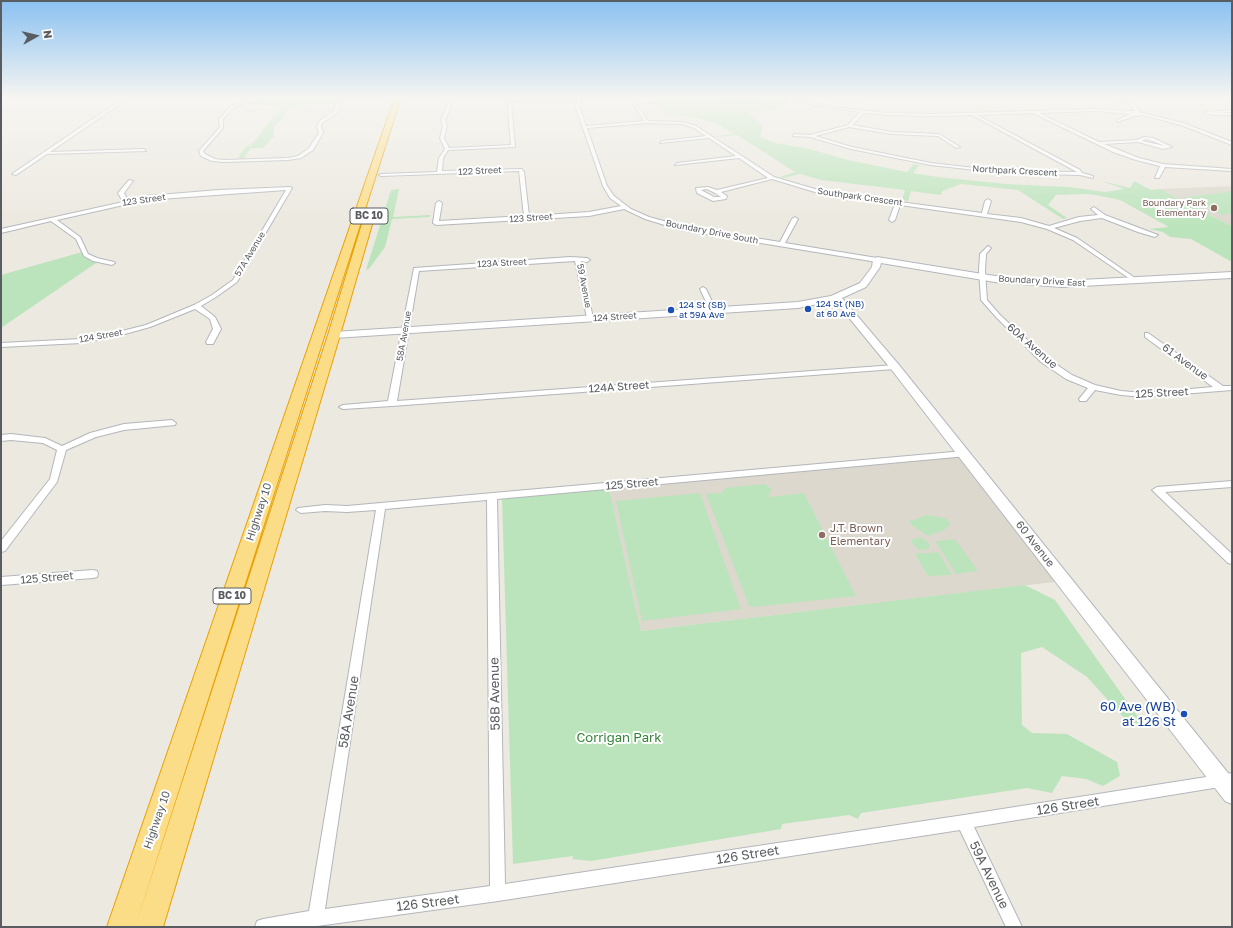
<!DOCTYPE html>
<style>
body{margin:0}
#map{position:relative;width:1233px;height:928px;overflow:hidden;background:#ece9e0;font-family:"Golos Text",sans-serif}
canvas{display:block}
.frame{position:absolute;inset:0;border:2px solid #595d61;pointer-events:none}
.north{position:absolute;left:16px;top:16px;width:40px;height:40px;-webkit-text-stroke:3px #fff;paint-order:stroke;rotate:82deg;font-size:11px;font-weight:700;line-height:16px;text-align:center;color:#595d61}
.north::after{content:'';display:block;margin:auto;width:14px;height:18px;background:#595d61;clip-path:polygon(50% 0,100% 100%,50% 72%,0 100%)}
</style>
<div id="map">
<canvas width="1233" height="928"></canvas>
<div class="frame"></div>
<div class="north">N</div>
</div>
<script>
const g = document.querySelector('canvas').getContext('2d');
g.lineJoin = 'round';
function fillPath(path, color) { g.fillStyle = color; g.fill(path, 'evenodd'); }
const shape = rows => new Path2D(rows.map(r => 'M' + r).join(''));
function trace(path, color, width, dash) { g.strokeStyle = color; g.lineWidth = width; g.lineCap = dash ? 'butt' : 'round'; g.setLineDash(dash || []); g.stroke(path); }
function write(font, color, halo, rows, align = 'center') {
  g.font = font + ' "Golos Text",sans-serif'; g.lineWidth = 4; g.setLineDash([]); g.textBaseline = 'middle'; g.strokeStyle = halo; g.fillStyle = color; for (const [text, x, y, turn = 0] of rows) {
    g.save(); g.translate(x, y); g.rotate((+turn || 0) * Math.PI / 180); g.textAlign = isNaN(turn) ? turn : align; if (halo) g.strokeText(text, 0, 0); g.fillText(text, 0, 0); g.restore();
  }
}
fillPath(shape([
 [1232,186,1232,226,1160,189],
 [963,456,1062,581,641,631,609,488]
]), '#dcd8ce');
fillPath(shape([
 [265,97,338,97,339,99,337,104,311,104,287,110,284,118,274,126,274,136,263,148,251,148,244,158,238,158,245,147,250,146,282,106,240,104],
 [655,97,778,97,791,101,774,111,749,112,763,126,760,137,775,143,806,148,848,160,897,170,907,172,914,164,919,165,913,173,938,177,1006,184,1069,187,1105,192,1124,189,1101,181,1130,188,1134,181,1151,190,1160,189,1199,209,1210,213,1210,215,1232,226,1232,262,1191,239,1170,237,1163,232,1149,229,1169,227,1120,200,1096,195,1087,194,1056,195,1048,205,1067,218,1063,219,1018,190,961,184,942,191,941,195,911,191,908,201,902,200,905,190,821,180,800,174,783,178,780,177,795,172,737,135,718,137,716,136,734,134,718,124,693,117,667,115,659,104,646,104,646,103,656,101],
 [399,189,393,217,430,215,430,217,392,219,385,247,369,269,366,270,391,190],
 [1232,191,1232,213,1224,215,1183,198],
 [82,252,83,256,99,261,1,328,1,275],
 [764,484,772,489,768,497,804,493,856,596,754,607,749,606,706,494,722,493,725,488],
 [609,488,641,631,1025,585,1055,600,1145,727,1126,720,1087,677,1042,647,1021,653,1022,725,1032,733,1067,734,1117,762,1120,776,1103,786,1086,779,1062,776,1052,793,1027,788,861,813,858,819,849,815,782,824,781,829,591,861,572,859,573,856,513,864,502,498],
 [700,493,741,609,642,621,616,501],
 [927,515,945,518,950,522,950,525,944,530,928,536,910,524,910,521],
 [920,537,929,543,929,549,919,550,912,543,912,540],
 [955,539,978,571,956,574,935,541],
 [938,552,952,575,928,576,915,554]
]), '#bce4bc');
fillPath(shape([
 [682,97,755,97,760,100,761,103,738,105]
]), '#9ed5fe');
const street = shape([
 [125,97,130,97,50,152,144,149,146,151,47,154,16,175,12,174,125,97],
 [257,97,265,97,241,104,233,108,223,119,223,128,203,151,205,154,215,159,224,160,288,158,298,156,309,148,319,133,317,127,319,121,334,111,338,97,343,98,337,113,322,123,321,127,323,133,313,150,301,158,288,160,224,162,212,161,201,156,199,151,220,127,219,119,231,106,239,102,257,97],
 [448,97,452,97,452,103,445,120,447,126,444,138,449,148,511,145,507,97,511,97,511,99,578,99,584,97,581,100,580,108,586,126,644,121,633,103,635,102,648,121,683,122,696,126,774,177,825,192,982,213,985,201,988,199,991,201,987,214,1021,218,1049,226,1079,217,1098,215,1091,209,1094,207,1105,215,1158,235,1155,237,1138,232,1102,218,1080,221,1054,228,1077,238,1138,280,1139,281,1136,283,1073,240,1047,229,1021,222,900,205,895,220,892,222,889,220,895,204,825,195,772,179,721,192,727,196,726,199,713,201,697,193,696,188,708,187,717,190,768,178,739,158,675,165,677,163,736,156,709,138,660,143,662,141,706,136,694,128,683,124,647,123,587,128,607,186,614,196,631,209,649,217,682,226,780,242,792,219,795,217,798,219,785,243,877,258,880,260,877,262,681,230,645,219,624,209,589,216,436,225,433,223,436,203,439,201,442,203,439,221,524,216,519,171,381,176,379,175,381,174,437,172,439,158,445,149,440,138,443,126,441,120,448,103,448,97],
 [511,101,577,101,576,108,603,186,610,198,621,206,589,212,529,216,524,172,522,169,442,171,443,158,448,150,515,147,511,101],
 [707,189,715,193,721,197,714,197,701,190,707,189],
 [785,97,793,97,813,103,847,109,889,113,933,114,1095,109,1135,111,1130,105,1112,97,1118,97,1132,103,1137,107,1139,112,1183,123,1232,142,1232,145,1181,125,1143,115,1134,116,1118,122,1117,120,1130,114,1095,111,1039,113,1099,142,1137,140,1144,137,1153,138,1172,147,1163,149,1138,142,1104,144,1139,158,1163,164,1232,169,1232,171,1165,167,1159,178,1155,178,1160,166,1136,160,1113,152,1033,113,977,115,1080,170,1082,173,1093,176,1093,178,1080,175,1002,173,931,165,851,149,810,137,793,136,794,134,810,135,848,125,860,112,813,105,785,97],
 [864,113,889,115,933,116,972,115,1077,172,1002,171,931,163,852,147,815,136,849,127,892,134,938,136,956,148,960,147,939,134,892,132,852,125,864,113],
 [1145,139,1150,140,1165,146,1142,141,1145,139],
 [836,97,861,97,837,99,836,97],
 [1232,110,1232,112,1214,113,1232,113,1232,115,1212,115,1203,112,1232,110],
 [129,180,133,181,124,193,128,201,146,196,219,190,290,187,292,188,237,282,216,297,201,306,215,317,221,329,213,344,207,344,206,342,213,329,210,319,195,309,150,327,114,337,81,343,1,347,1,343,81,339,114,333,146,325,194,305,212,295,233,280,286,190,146,200,57,220,80,237,88,254,97,258,114,262,115,263,112,265,93,261,84,256,76,239,51,221,1,233,1,229,123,202,118,193,129,180],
 [988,246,991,248,986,254,985,271,987,300,1000,315,1047,358,1072,375,1095,385,1121,391,1144,393,1213,387,1145,337,1145,333,1148,333,1223,386,1232,386,1232,390,1144,397,1121,395,1095,390,1086,401,1080,401,1079,399,1088,388,1066,379,1041,362,996,317,981,300,979,271,980,254,988,246],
 [570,257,587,258,590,260,587,262,581,261,593,318,592,319,588,319,587,318,575,261,419,271,397,401,895,365,899,367,895,369,392,406,343,409,339,407,343,405,388,401,414,268,570,257],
 [703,287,706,289,716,310,715,311,711,311,710,310,700,289,703,287],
 [172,420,176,423,175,425,124,430,96,437,66,450,57,482,5,551,1,552,1,541,50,479,57,450,43,443,11,440,1,441,1,435,11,434,45,438,62,446,90,433,124,424,172,420],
 [964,451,968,454,967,456,497,499,505,884,964,815,1232,773,1232,785,974,827,1022,927,1006,927,960,830,498,901,310,927,255,927,257,921,263,919,309,911,376,510,347,512,325,511,301,513,296,510,298,508,325,505,347,506,964,451],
 [487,500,490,886,325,909,385,509,487,500],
 [1232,481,1232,487,1165,492,1232,554,1232,564,1228,563,1152,490,1157,487,1232,481],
 [93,570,97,571,98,574,97,577,93,578,1,585,1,577,93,570]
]);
const secondary = shape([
 [877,257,995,276,1062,281,1232,272,1232,278,1062,287,995,282,881,263,880,267,866,287,842,298,899,365,1232,778,1232,804,1225,801,891,369,837,303,833,301,798,308,334,338,329,335,334,332,798,302,831,296,860,283,872,267,873,260,877,257]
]);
const highway = shape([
 [395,97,401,97,135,927,107,927,395,97],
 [370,211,375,214,340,335,163,927,135,927,328,335,365,214,370,211]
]);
trace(street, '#b3b6bb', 2);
trace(secondary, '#b4b7bd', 2);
trace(highway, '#eaa002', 2);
fillPath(street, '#fff');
fillPath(secondary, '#fff');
fillPath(highway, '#fcdd87');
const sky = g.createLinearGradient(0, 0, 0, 227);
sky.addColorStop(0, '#8ac1f1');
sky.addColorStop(0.43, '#f6f5f1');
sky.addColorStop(1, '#f6f5f100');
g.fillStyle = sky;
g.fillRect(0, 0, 1233, 227);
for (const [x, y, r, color] of [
 [1214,208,4,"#8d6e63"],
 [808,309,4,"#1a4fb4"],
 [671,310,4,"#1a4fb4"],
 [822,535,4,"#8d6e63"],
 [1184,714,4,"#1a4fb4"]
]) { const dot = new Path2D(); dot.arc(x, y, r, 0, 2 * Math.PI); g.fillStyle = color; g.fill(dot); trace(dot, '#fff', 1.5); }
write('9px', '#595d61', '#fff', [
 ["122 Street",480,171,-3],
 ["Northpark Crescent",1015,171,3],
 ["Southpark Crescent",860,197,8],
 ["123 Street",144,200,-8],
 ["123 Street",531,218,-4],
 ["Boundary Drive South",712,232,11],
 ["57A Avenue",250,254,-59],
 ["123A Street",502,263,-3],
 ["Boundary Drive East",1042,281,3],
 ["59 Avenue",584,286,79],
 ["124 Street",615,317,-4],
 ["124 Street",101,336,-10],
 ["58A Avenue",404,336,-80]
]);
write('9px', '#785e54', '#fff', [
 ["Boundary Park",1206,203],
 ["Elementary",1206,213]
], 'right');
write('9px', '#164399', '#fff', [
 ["124 St (NB)",816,304],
 ["at 60 Ave",816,314],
 ["124 St (SB)",679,305],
 ["at 59A Ave",679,315]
], 'left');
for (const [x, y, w] of [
 [369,216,38],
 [232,596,38]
]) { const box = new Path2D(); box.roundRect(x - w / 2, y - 8, w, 16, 3); g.fillStyle = '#fff'; g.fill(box); trace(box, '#595d61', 1); }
write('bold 10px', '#595d61', null, [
 ["BC 10",369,216],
 ["BC 10",232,596]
]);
write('11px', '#595d61', '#fff', [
 ["60A Avenue",1032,346,41],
 ["61 Avenue",1185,362,36],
 ["124A Street",619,387,-4],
 ["125 Street",1162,393,-3],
 ["125 Street",632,484,-5],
 ["Highway 10",259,512,-72],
 ["60 Avenue",1035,544,52],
 ["125 Street",47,578,-5],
 ["Highway 10",157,820,-71]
]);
write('11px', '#785e54', '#fff', [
 ["J.T. Brown",830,529],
 ["Elementary",830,542]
], 'left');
write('13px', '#595d61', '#fff', [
 ["58B Avenue",495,694,-91],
 ["58A Avenue",349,712,-81],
 ["126 Street",1068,806,-9],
 ["126 Street",748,855,-9],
 ["59A Avenue",989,875,64],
 ["126 Street",428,903,-7]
]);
write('13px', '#164399', '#fff', [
 ["60 Ave (WB)",1176,707],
 ["at 126 St",1176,722]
], 'right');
write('13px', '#358438', '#fff', [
 ["Corrigan Park",619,738]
]);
</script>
